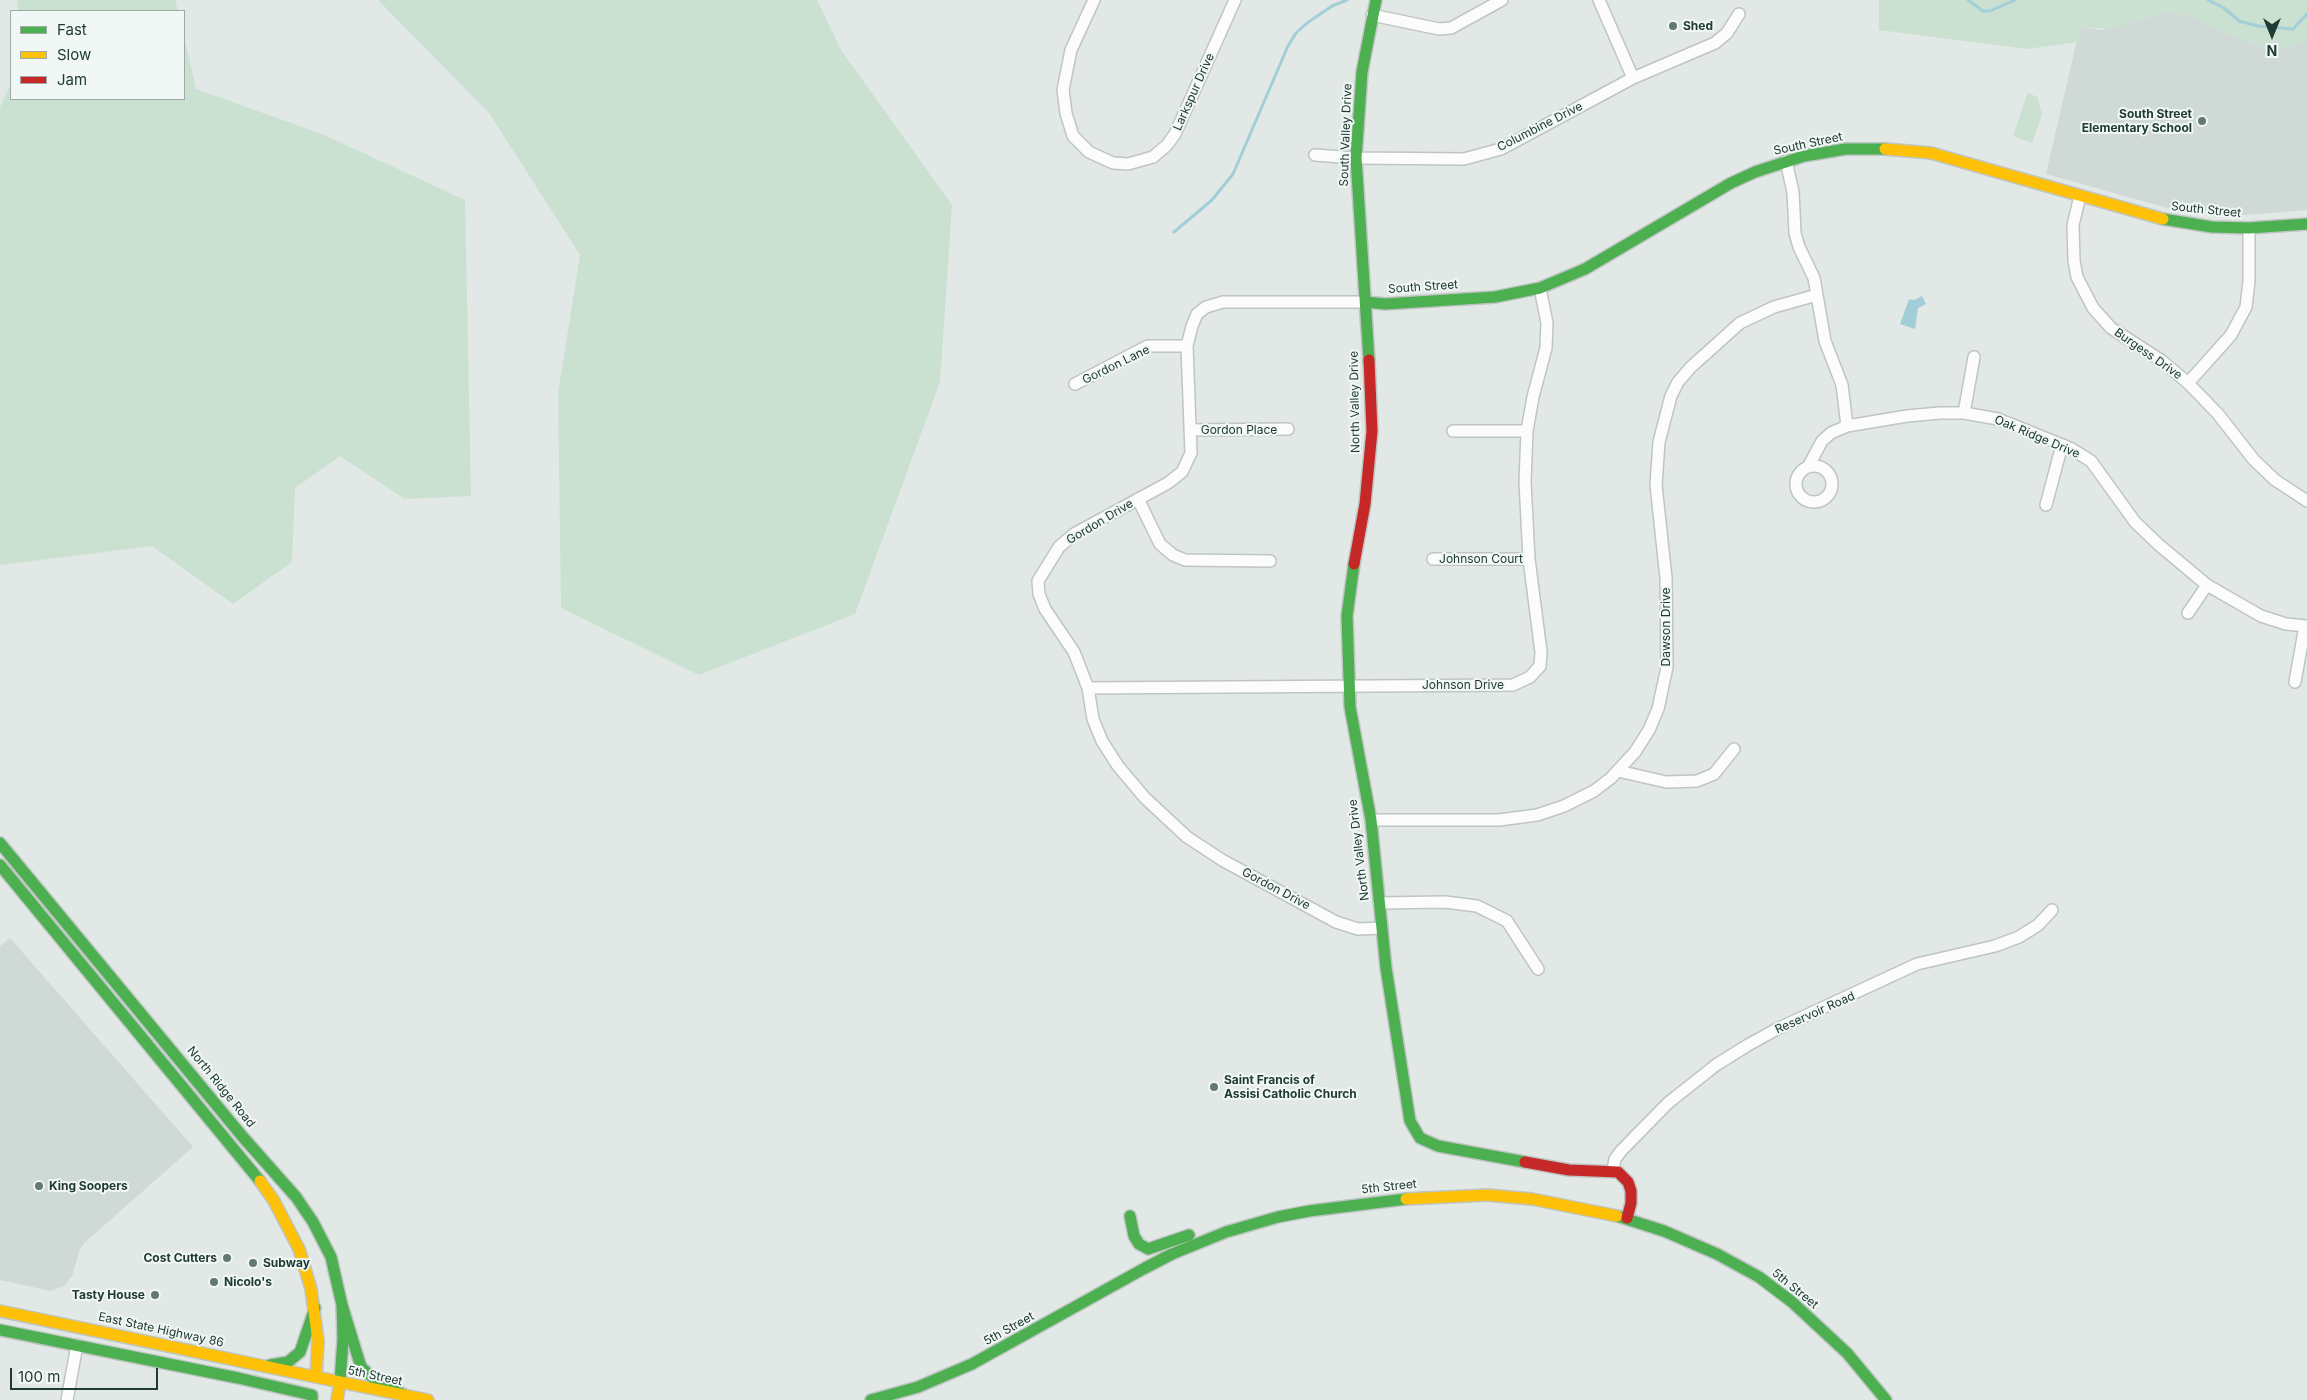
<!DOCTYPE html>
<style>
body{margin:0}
#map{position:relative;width:2307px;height:1400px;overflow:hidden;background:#e2e8e5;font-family:Inter,sans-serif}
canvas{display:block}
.legend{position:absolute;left:10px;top:10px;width:175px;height:90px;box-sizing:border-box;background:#f0f7f4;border:1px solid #9daca7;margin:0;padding:6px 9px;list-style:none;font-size:15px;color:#203b34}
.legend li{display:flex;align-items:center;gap:10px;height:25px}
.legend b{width:25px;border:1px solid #9daca7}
.north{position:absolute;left:2247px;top:10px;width:50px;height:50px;-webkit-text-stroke:4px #f0f7f4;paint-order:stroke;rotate:180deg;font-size:14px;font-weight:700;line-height:20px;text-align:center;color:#203b34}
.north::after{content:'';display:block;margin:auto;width:18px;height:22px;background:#203b34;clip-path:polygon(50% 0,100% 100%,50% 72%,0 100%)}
.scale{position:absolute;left:10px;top:1368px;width:148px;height:22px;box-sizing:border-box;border:2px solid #203b34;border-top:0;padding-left:6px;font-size:15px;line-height:18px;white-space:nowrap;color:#203b34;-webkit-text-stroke:4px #f0f7f4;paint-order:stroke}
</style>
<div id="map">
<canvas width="2307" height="1400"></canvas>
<ul class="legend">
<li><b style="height:6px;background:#4caf50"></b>Fast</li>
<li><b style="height:6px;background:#ffc107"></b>Slow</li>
<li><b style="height:6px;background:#c62828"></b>Jam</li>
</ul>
<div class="north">N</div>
<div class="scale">100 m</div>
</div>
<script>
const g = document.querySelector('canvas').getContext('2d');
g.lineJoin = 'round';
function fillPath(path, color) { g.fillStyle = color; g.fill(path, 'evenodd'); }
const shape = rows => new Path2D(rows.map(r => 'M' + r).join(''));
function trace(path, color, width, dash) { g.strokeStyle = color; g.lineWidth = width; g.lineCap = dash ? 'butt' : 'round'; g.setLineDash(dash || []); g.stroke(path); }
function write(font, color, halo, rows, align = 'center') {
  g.font = font + ' Inter,sans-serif'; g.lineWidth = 4; g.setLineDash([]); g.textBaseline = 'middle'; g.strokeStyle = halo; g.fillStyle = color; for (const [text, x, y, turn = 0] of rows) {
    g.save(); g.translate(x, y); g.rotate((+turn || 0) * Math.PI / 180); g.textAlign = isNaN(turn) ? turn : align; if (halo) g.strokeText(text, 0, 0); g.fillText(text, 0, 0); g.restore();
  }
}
fillPath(shape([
 [2165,11,2188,15,2264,49,2278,50,2307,41,2307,210,2245,215,2171,209,2046,174,2080,27,2101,30,2133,22],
 [10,938,193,1147,84,1243,80,1249,72,1276,64,1286,51,1291,0,1280,0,946]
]), '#cfd9d5');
fillPath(shape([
 [17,0,175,0,178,11,18,11],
 [378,0,817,0,841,50,952,205,940,382,855,614,699,675,561,608,558,393,580,255,489,113],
 [1879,0,2307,0,2307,41,2287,49,2264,49,2188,15,2165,11,2111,29,2080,27,2077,42,2027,49,1879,30],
 [184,37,196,89,322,134,465,200,471,496,405,499,340,456,295,488,292,562,233,604,152,546,0,565,0,107,11,84,11,99,184,99],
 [2028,92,2038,98,2042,115,2032,143,2013,136]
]), '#cae1d2');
fillPath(shape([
 [1922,296,1926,304,1918,308,1915,329,1900,324,1909,299,1914,300]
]), '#a2cfd7');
trace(shape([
 [1968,0,1983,11,1990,11,2015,0],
 [2208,0,2224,8,2239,21,2258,26,2293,29,2307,14],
 [1174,232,1212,200,1233,174,1288,46,1296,33,1307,23,1332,6,1347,0]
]), '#a2cfd7', 3);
const street = shape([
 [1094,0,1071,50,1063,90,1066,113,1073,136,1089,152,1113,163,1128,164,1153,157,1167,145,1175,134,1235,0],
 [1599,0,1633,78],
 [1372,15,1439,29,1451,28,1502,0],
 [1315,155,1356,158,1464,159,1501,149,1633,78,1715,43,1727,33,1739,14],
 [1786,161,1793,192,1795,233,1799,247,1814,278,1825,341,1842,385,1847,426],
 [2080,196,2073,225,2074,261,2077,277,2093,308,2111,328,2162,361,2188,383,2218,414,2254,460,2275,480,2307,501],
 [1366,302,1223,302,1206,307,1197,314,1192,326,1187,346,1191,453,1182,472,1168,483,1074,534,1059,547,1038,581,1039,594,1045,609,1074,652,1088,688,1093,719,1102,741,1118,766,1145,798,1187,837,1222,860,1336,922,1358,929,1382,928],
 [2188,383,2231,335,2246,307,2249,281,2249,228],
 [1075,384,1148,346,1187,346],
 [1964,413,1974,357],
 [1191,430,1288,429],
 [1453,431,1527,431],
 '1796 484a18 18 0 1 1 36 0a18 18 0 1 1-36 0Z',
 [1808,467,1822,441,1831,433,1847,426,1907,416,1940,413,1964,413,1998,419,2070,448,2091,461,2135,522,2159,545,2207,585,2261,616,2286,624,2307,626],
 [1138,499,1160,544,1173,555,1185,560,1270,561],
 [2046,505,2062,445],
 [1433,559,1529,559],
 [2188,613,2207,585],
 [2295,682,2305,626],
 [1088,688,1513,685,1530,677,1540,666,1541,652,1529,559,1525,482,1527,431,1533,397,1546,348,1547,323,1540,288],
 [1618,771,1666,782,1697,781,1714,774,1734,749],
 [1371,820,1499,820,1537,815,1564,806,1594,791,1611,778,1635,752,1649,730,1658,709,1667,667,1666,578,1656,485,1659,442,1671,396,1678,382,1691,367,1740,323,1774,307,1817,295],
 [1379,903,1445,902,1477,906,1507,921,1538,969],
 [1613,1170,1615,1159,1621,1151,1668,1103,1716,1065,1748,1045,1777,1029,1917,964,1995,946,2019,937,2038,925,2052,910],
 [67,1400,77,1345]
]);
const fast = shape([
 [2163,219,2212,227,2249,228,2307,224],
 [1366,302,1385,304,1495,297,1540,288,1585,269,1731,183,1755,172,1804,156,1846,149,1885,149],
 [1369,360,1356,158,1362,72,1376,0],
 [1354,564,1347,616,1350,707,1371,820,1386,968,1410,1121,1420,1138,1438,1146,1525,1162],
 [0,843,242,1136,296,1197,313,1222,331,1257,342,1305,343,1339,340,1382],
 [0,865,260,1181],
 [1130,1216,1134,1236,1139,1244,1148,1249,1189,1235],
 [1617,1216,1664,1231,1717,1254,1759,1277,1792,1302,1847,1353,1886,1400],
 [342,1305,361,1367,373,1378,406,1396],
 [0,1330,238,1378,312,1395,312,1400],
 [270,1365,288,1362,300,1352,315,1308],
 [871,1400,918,1387,972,1364,1145,1268,1172,1254,1226,1232,1278,1217,1309,1211,1406,1199]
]);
const slow = shape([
 [1885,149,1931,153,2163,219],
 [260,1181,274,1201,299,1249,311,1289,318,1341,316,1377],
 [1406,1199,1487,1195,1532,1199,1617,1216],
 [0,1311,340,1382,337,1400],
 [340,1382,428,1400]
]);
const jam = shape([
 [1354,564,1365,504,1372,431,1369,360],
 [1525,1162,1569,1170,1618,1172,1628,1182,1631,1191,1631,1203,1627,1218]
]);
trace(street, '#bfc5c2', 14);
trace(fast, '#bec5c2', 14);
trace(slow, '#bec5c2', 14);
trace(jam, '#bec5c2', 14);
trace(street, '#fbfcfb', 11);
trace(fast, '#4caf50', 11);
trace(slow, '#ffc107', 11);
trace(jam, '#c62828', 11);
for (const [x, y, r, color] of [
 [1673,26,5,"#647872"],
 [2202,121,5,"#647872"],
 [1214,1087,5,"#647872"],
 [39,1186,5,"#647872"],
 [227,1258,5,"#647872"],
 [253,1263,5,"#647872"],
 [214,1282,5,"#647872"],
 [155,1295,5,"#647872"]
]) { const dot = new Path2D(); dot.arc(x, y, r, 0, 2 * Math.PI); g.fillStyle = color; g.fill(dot); trace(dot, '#f0f7f4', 2); }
write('bold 12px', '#203b34', '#f0f7f4', [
 ["Shed",1683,26],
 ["South Street",2192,114,"right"],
 ["Elementary School",2192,128,"right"],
 ["Saint Francis of",1224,1080],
 ["Assisi Catholic Church",1224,1094],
 ["King Soopers",49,1186],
 ["Cost Cutters",217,1258,"right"],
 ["Subway",263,1263],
 ["Nicolo's",224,1282],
 ["Tasty House",145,1295,"right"]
], 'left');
write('12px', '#203b34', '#f0f7f4', [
 ["Larkspur Drive",1194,92,-66],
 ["Columbine Drive",1540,127,-27],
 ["South Valley Drive",1346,135,-88],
 ["South Street",1808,144,-12],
 ["South Street",2206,210,6],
 ["South Street",1423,287,-4],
 ["Burgess Drive",2148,354,35],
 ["Gordon Lane",1116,365,-26],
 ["North Valley Drive",1355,402,-91],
 ["Gordon Place",1239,430],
 ["Oak Ridge Drive",2037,437,23],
 ["Gordon Drive",1100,522,-31],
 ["Johnson Court",1481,559],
 ["Dawson Drive",1666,627,-90],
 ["Johnson Drive",1463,685],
 ["North Valley Drive",1359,850,-97],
 ["Gordon Drive",1276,889,28],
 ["Reservoir Road",1815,1013,-24],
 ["North Ridge Road",221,1087,51],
 ["5th Street",1389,1187,-6],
 ["5th Street",1795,1289,39],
 ["5th Street",1009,1329,-29],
 ["East State Highway 86",161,1330,12],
 ["5th Street",375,1376,12]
]);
</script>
